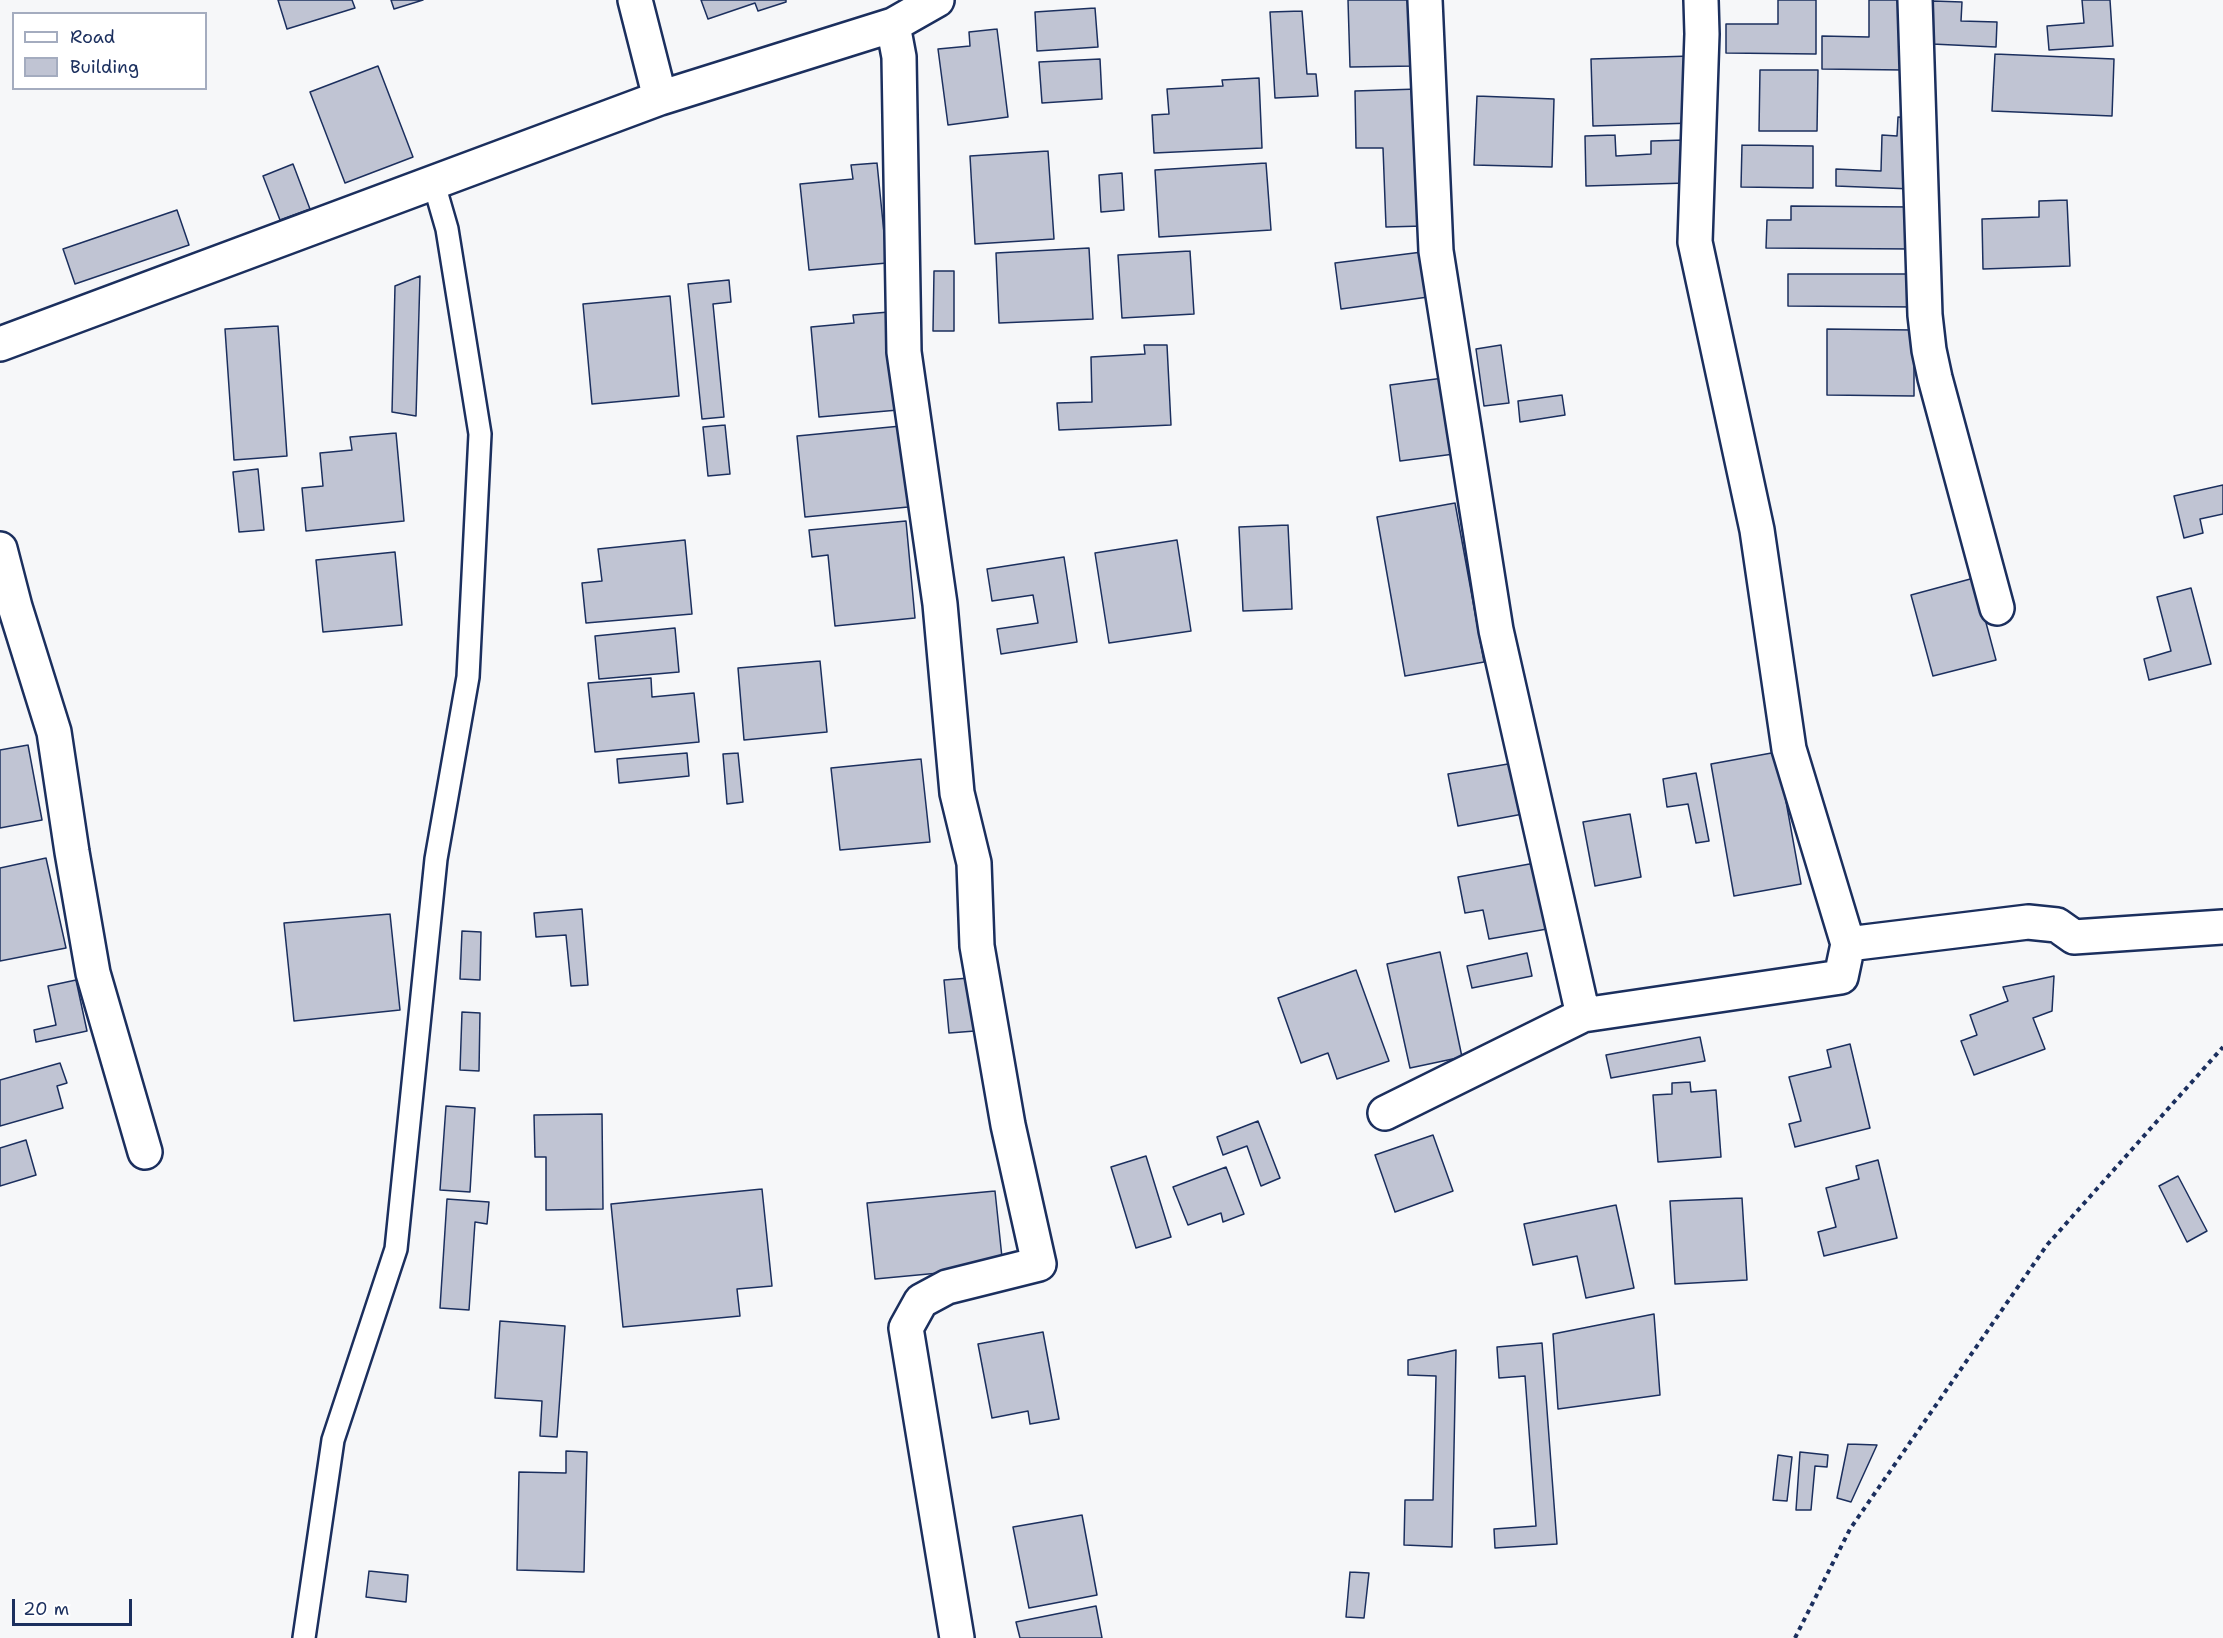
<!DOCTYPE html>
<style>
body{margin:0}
#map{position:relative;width:2223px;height:1638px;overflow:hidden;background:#f6f7f9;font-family:"Shantell Sans",sans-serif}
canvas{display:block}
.legend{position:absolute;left:12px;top:12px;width:195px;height:78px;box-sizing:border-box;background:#fff;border:2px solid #a4acbf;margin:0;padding:8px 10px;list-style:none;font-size:18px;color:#1b2f5e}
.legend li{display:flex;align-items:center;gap:12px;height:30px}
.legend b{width:30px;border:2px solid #a4acbf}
.scale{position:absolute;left:12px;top:1599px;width:120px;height:27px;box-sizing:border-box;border:3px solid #1b2f5e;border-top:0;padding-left:8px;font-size:18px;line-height:21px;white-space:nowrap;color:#1b2f5e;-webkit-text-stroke:4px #fff;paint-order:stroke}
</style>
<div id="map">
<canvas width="2223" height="1638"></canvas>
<ul class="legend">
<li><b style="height:8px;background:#fff"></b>Road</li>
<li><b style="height:16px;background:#c0c4d3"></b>Building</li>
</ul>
<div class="scale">20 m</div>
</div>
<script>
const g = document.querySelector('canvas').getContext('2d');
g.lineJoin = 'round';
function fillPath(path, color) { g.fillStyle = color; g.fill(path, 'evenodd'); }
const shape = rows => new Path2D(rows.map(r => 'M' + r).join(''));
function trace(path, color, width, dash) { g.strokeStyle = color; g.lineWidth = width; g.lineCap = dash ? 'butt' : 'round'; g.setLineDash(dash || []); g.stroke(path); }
const building = shape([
 [278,0,352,0,355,8,287,29,278,0],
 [391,0,423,0,394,9,391,0],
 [701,0,786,0,786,2,758,11,755,3,708,19,701,0],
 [1348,0,1413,0,1415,66,1350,67,1348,0],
 [1778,0,1816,0,1816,54,1726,53,1726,24,1778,24,1778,0],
 [1869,0,1905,0,1904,70,1822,69,1822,36,1869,37,1869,0],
 [2082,0,2110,0,2113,46,2049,50,2047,26,2084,23,2082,0],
 [1933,1,1962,2,1961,21,1997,22,1996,47,1932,44,1933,1],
 [1095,8,1098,47,1037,51,1035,12,1095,8],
 [1302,11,1307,74,1316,74,1318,96,1275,98,1270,12,1302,11],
 [997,29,1008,117,948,125,938,49,970,46,969,32,997,29],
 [1995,54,2114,59,2112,116,1992,111,1995,54],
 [1691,56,1693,123,1593,126,1591,59,1691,56],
 [1100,59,1102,99,1042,103,1039,62,1100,59],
 [378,66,413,157,345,183,310,92,378,66],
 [1760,70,1818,70,1817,131,1759,131,1760,70],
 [1259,78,1262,148,1154,153,1152,115,1169,114,1167,89,1223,86,1222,80,1259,78],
 [1418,89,1423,226,1386,227,1383,148,1356,148,1355,91,1418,89],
 [1477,96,1554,99,1552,167,1474,165,1477,96],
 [1898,117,1915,118,1912,189,1836,186,1836,169,1881,171,1882,135,1897,136,1898,117],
 [1615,135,1616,156,1651,154,1651,141,1686,140,1687,183,1586,186,1585,136,1615,135],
 [1742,145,1813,146,1813,188,1741,187,1742,145],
 [1048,151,1054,239,975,244,970,156,1048,151],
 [877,163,887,263,809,270,800,184,853,179,851,165,877,163],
 [1266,163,1271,230,1159,237,1155,170,1266,163],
 [293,164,310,209,280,220,263,176,293,164],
 [1122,173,1124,210,1101,212,1099,175,1122,173],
 [2067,200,2070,266,1983,269,1982,219,2039,217,2039,201,2067,200],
 [1791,206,1913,207,1913,249,1766,248,1767,220,1791,220,1791,206],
 [177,210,189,245,75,284,63,249,177,210],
 [1089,248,1093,319,999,323,996,253,1089,248],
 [1190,251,1194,314,1122,318,1118,255,1190,251],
 [1422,252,1428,297,1341,309,1335,263,1422,252],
 [934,271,954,271,954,331,933,331,934,271],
 [1788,274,1917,274,1917,307,1788,306,1788,274],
 [420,276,416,416,392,412,395,286,420,276],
 [729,280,731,302,713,304,724,417,702,419,688,284,729,280],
 [670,296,679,396,592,404,583,304,670,296],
 [889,312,898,410,819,417,811,327,854,323,853,315,889,312],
 [278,326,287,456,234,460,225,329,278,326],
 [1827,329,1914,330,1914,396,1827,395,1827,329],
 [1144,345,1167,345,1171,425,1059,430,1057,403,1092,402,1091,357,1145,354,1144,345],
 [1501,345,1509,403,1484,406,1476,349,1501,345],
 [1451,377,1462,453,1400,461,1390,385,1451,377],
 [1562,395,1565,415,1520,422,1518,401,1562,395],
 [725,425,730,474,708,476,703,427,725,425],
 [901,426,908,507,805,517,797,436,901,426],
 [396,433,404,521,306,531,302,488,323,486,320,453,352,450,350,437,396,433],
 [258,469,264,530,239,532,233,472,258,469],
 [2223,485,2223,514,2200,519,2203,533,2184,538,2174,496,2223,485],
 [1455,503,1484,662,1405,676,1377,517,1455,503],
 [906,521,915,618,835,626,828,555,812,557,809,530,906,521],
 [1288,525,1292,609,1243,611,1239,527,1288,525],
 [685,540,692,614,586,623,582,583,602,581,598,549,685,540],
 [1177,540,1191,631,1109,643,1095,553,1177,540],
 [395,552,402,625,323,632,316,560,395,552],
 [1064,557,1077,642,1001,654,997,629,1038,623,1033,595,992,601,987,569,1064,557],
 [1974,578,1996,660,1933,676,1911,595,1974,578],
 [2191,588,2211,664,2149,680,2144,659,2171,651,2157,597,2191,588],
 [675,628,679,672,599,679,595,636,675,628],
 [820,661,827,732,744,740,738,668,820,661],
 [651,678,652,697,694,693,699,742,595,752,588,683,651,678],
 [28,745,42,820,0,828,0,750,28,745],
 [1777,752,1801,884,1734,896,1711,764,1777,752],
 [687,753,689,776,619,783,617,759,687,753],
 [738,753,743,802,727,804,723,754,738,753],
 [921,759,930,842,840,850,831,768,921,759],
 [1514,763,1523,814,1458,826,1448,774,1514,763],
 [1696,773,1709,841,1696,843,1688,804,1667,807,1663,779,1696,773],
 [1630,814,1641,877,1595,886,1583,822,1630,814],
 [46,858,66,948,0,961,0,868,46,858],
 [1535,863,1547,929,1489,939,1483,910,1465,913,1458,877,1535,863],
 [582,909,588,985,571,986,566,935,536,937,534,913,582,909],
 [390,914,400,1010,294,1021,284,923,390,914],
 [462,931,481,932,480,980,460,979,462,931],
 [1440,952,1462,1057,1410,1068,1387,964,1440,952],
 [1527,953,1532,976,1472,988,1467,966,1527,953],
 [1356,970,1389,1061,1337,1079,1328,1053,1301,1063,1278,998,1356,970],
 [2054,976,2052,1011,2033,1018,2045,1049,1974,1075,1961,1041,1977,1035,1970,1015,2008,1001,2003,987,2054,976],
 [969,978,975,1031,949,1033,944,980,969,978],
 [76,980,87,1031,36,1042,34,1030,56,1025,48,986,76,980],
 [462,1012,480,1013,479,1071,460,1070,462,1012],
 [1700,1037,1705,1061,1611,1078,1606,1055,1700,1037],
 [1850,1044,1870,1128,1795,1147,1789,1124,1801,1121,1789,1077,1831,1067,1827,1050,1850,1044],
 [60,1063,67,1083,57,1086,63,1108,0,1126,0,1080,60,1063],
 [1690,1082,1691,1092,1716,1090,1721,1157,1658,1162,1653,1095,1672,1094,1672,1083,1690,1082],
 [446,1106,475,1108,470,1192,440,1190,446,1106],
 [602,1114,603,1209,546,1210,546,1157,535,1157,534,1115,602,1114],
 [1258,1121,1280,1178,1261,1186,1247,1146,1223,1155,1217,1137,1258,1121],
 [1433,1135,1453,1191,1395,1212,1375,1155,1433,1135],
 [26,1140,36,1175,0,1186,0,1148,26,1140],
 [1146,1156,1171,1237,1136,1248,1111,1167,1146,1156],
 [1878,1160,1897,1238,1824,1256,1818,1232,1836,1227,1826,1188,1859,1179,1856,1166,1878,1160],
 [1226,1167,1244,1214,1223,1222,1221,1213,1188,1225,1173,1187,1226,1167],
 [2178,1176,2207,1231,2187,1242,2159,1186,2178,1176],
 [762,1189,772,1286,737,1289,740,1316,623,1327,611,1204,762,1189],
 [995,1191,1003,1267,875,1279,867,1203,995,1191],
 [1742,1198,1747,1280,1675,1284,1670,1201,1742,1198],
 [447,1199,489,1202,487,1224,475,1222,469,1310,440,1308,447,1199],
 [1616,1205,1634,1288,1586,1298,1577,1256,1533,1265,1524,1224,1616,1205],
 [1654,1314,1660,1395,1558,1409,1553,1334,1654,1314],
 [500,1321,565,1326,557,1437,540,1436,542,1401,495,1398,500,1321],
 [1043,1332,1059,1419,1030,1424,1028,1411,992,1418,978,1344,1043,1332],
 [1542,1343,1557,1544,1495,1548,1494,1529,1536,1526,1525,1376,1499,1378,1497,1347,1542,1343],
 [1456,1350,1452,1547,1404,1545,1405,1500,1433,1500,1436,1376,1408,1375,1408,1360,1456,1350],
 [1848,1444,1877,1445,1851,1502,1837,1498,1848,1444],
 [566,1451,587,1452,584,1572,517,1570,519,1472,566,1473,566,1451],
 [1800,1452,1828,1455,1827,1467,1815,1466,1811,1510,1796,1510,1800,1452],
 [1778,1455,1792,1457,1787,1501,1773,1500,1778,1455],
 [1082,1515,1097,1595,1029,1608,1013,1527,1082,1515],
 [369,1571,408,1575,406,1602,366,1597,369,1571],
 [1350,1572,1369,1573,1364,1618,1346,1617,1350,1572],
 [1096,1606,1102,1638,1020,1638,1016,1622,1096,1606]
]);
fillPath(building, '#c0c4d3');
trace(building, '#1b2f5e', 1.5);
const lane = shape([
 [304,1638,333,1440,396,1249,436,859,468,677,480,434,447,229,434,184]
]);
const street = shape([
 [635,0,660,98],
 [1425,0,1436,251,1496,630,1583,1015],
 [1701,0,1702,34,1695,242,1757,530,1789,749,1848,944],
 [1915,0,1925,315,1929,350,1935,378,1997,608],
 [893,25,899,57,904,352,940,604,957,793,974,863,977,946,1008,1125,1039,1264,947,1287,921,1301,906,1328,957,1638],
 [0,344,660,98,893,25,937,0],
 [0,549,15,607,54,732,72,852,93,973,145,1152],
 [1385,1113,1583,1015,1841,977,1848,944,2028,922,2057,925,2074,937,2223,927]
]);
trace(lane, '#1b2f5e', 26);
trace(street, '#1b2f5e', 38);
trace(shape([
 [1795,1638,1850,1529,2047,1245,2223,1047]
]), '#1b2f5e', 4, [4.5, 4.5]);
trace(lane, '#fff', 21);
trace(street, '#fff', 33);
</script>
